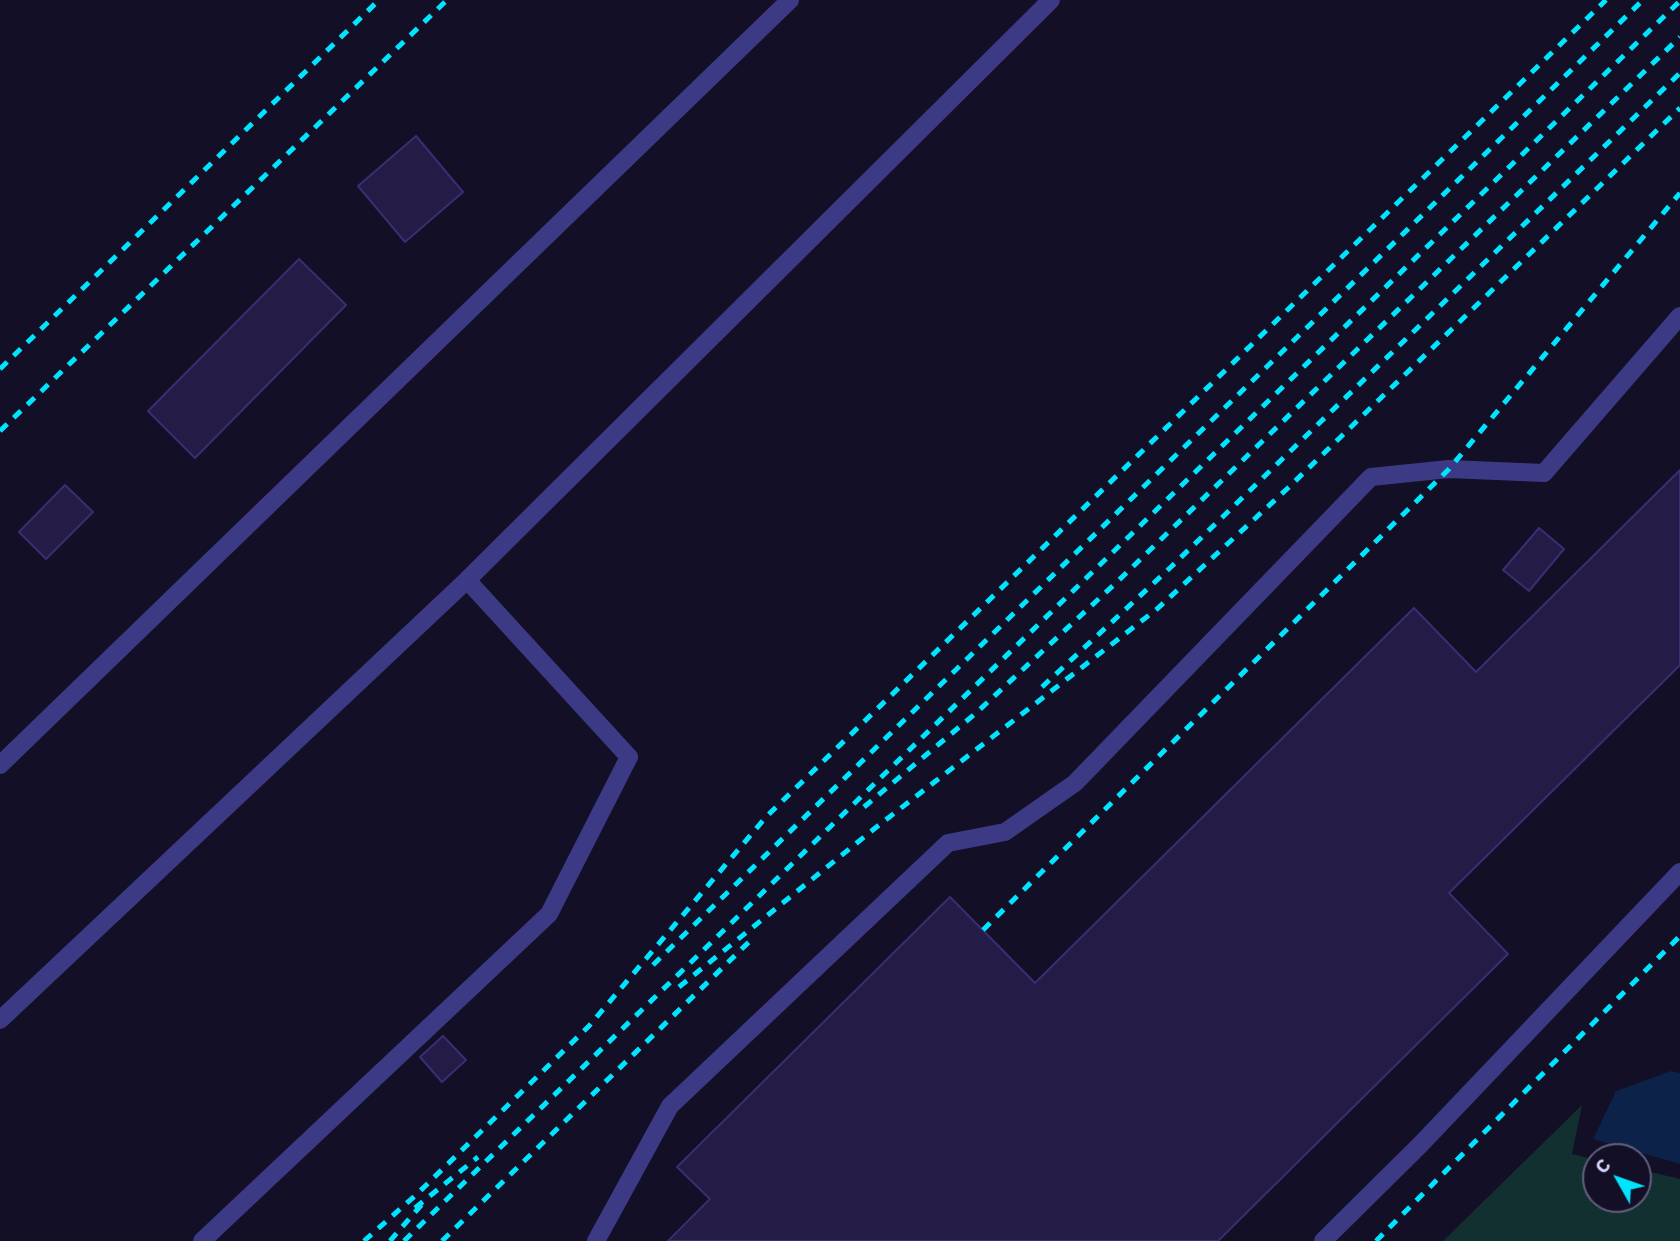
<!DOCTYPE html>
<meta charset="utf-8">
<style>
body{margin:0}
#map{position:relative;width:1680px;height:1241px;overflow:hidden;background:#130f26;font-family:"IBM Plex Sans",sans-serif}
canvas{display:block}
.north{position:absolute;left:1582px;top:1143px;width:70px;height:70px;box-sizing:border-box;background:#130f26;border:2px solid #625e7d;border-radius:50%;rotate:310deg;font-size:19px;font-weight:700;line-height:28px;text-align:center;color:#d9d4ff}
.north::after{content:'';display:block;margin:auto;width:24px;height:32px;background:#00e5ff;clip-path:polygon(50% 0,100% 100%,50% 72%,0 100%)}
</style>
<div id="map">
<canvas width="1680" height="1241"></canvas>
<div class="north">С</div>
</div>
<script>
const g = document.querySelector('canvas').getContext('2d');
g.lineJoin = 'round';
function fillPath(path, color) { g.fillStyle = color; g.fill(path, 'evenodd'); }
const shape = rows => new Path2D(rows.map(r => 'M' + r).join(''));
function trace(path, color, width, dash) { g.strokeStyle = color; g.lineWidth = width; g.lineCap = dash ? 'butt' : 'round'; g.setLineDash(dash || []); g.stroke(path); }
fillPath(shape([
 [1582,1105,1572,1154,1596,1160,1596,1199,1638,1199,1638,1169,1680,1179,1680,1241,1443,1241]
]), '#12302f');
fillPath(shape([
 [1671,1071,1680,1073,1680,1164,1593,1139,1616,1091]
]), '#0c2248');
const building = shape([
 [416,136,463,192,405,242,358,186,416,136],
 [299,259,346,305,195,458,148,411,299,259],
 [1680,470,1680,665,1449,893,1508,954,1218,1241,668,1241,710,1199,677,1167,950,897,1035,983,1414,608,1476,672,1680,470],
 [65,485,93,512,46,559,19,532,65,485],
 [1539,528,1564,549,1529,591,1503,570,1539,528],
 [443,1036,466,1060,442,1082,420,1057,443,1036]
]);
fillPath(building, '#241b47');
trace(building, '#3b2d73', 2);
trace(shape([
 [0,765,790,0],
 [0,1020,467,580,1051,0],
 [202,1241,549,914,629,757,467,580],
 [596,1241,670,1106,948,843,1005,832,1075,783,1371,477,1449,469,1544,473,1680,316],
 [1323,1241,1420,1145,1680,872]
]), '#3d3a85', 18);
trace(shape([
 [0,369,379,0],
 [0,431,447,0],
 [1042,687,1171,567,1680,73],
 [864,807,976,713,1119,580,1680,37],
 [983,930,1449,469,1680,193],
 [653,965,1643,0],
 [679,987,874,829,1157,609,1288,488,1680,108],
 [415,1208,478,1157],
 [364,1241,416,1195,589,1026,766,817,1606,0],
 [390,1241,423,1203],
 [404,1241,1680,1],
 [442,1241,752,939],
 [1376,1241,1680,936]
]), '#00e5ff', 5, [10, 9]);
</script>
